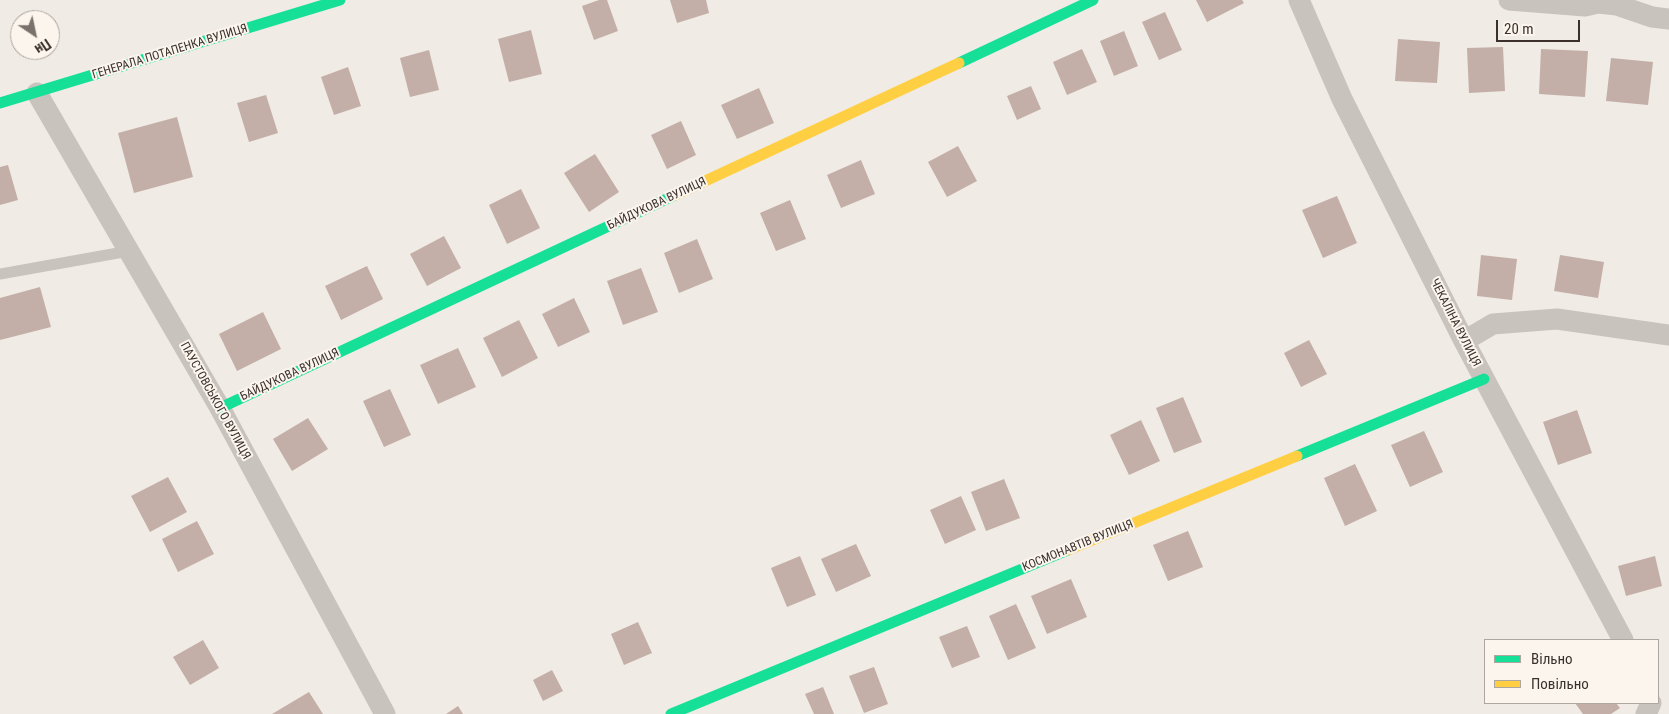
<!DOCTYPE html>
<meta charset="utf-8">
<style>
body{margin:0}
#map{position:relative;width:1669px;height:714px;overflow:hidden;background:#f0ebe5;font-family:"Roboto Condensed",sans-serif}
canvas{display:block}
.legend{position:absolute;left:1484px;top:639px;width:175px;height:65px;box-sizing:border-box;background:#fbf5ee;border:1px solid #aea6a0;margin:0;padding:6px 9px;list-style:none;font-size:15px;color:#3b302b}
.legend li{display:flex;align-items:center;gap:10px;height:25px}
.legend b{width:25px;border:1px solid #aea6a0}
.north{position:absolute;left:10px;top:10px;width:50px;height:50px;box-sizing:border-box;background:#fbf5ee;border:1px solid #aea6a0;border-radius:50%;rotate:146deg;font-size:14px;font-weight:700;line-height:20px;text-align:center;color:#3b302b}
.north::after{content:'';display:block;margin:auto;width:18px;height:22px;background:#7a716c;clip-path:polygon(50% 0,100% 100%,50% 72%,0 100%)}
.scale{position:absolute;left:1496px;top:20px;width:84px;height:22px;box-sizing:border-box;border:2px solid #3b302b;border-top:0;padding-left:6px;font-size:15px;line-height:18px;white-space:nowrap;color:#3b302b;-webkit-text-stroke:4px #fbf5ee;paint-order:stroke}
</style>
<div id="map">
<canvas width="1669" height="714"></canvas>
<ul class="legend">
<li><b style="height:6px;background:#16e098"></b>Вільно</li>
<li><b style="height:6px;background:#ffcf43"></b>Повільно</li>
</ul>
<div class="north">Пн</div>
<div class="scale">20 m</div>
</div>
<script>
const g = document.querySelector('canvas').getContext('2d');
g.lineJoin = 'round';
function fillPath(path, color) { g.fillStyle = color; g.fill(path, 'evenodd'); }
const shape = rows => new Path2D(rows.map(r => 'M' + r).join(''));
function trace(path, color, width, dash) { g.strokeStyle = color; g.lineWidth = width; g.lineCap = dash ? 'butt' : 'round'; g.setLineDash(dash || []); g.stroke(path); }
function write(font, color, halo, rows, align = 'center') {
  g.font = font + ' "Roboto Condensed",sans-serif'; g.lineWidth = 4; g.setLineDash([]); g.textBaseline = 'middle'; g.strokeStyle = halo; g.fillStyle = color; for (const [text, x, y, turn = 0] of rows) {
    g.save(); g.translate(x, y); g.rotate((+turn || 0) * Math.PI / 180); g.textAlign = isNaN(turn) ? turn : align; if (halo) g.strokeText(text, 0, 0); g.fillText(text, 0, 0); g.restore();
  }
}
fillPath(shape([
 [599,0,607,0,618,31,594,40,582,6],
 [670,0,706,0,709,13,677,23],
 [1196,0,1242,0,1244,3,1207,22],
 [1165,12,1182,50,1159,60,1142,22],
 [531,30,542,74,509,82,498,39],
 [1124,31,1138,66,1114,76,1100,41],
 [1398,39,1440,42,1437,83,1395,81],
 [1503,47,1505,91,1469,93,1467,48],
 [1082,49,1097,82,1067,95,1053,62],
 [1541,49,1588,51,1585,97,1539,94],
 [429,50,439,90,410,97,400,58],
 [1611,58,1653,62,1648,105,1606,101],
 [348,67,361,106,334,115,321,77],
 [1031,86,1041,109,1017,120,1007,96],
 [759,88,774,123,737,139,721,105],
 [266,95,278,133,249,142,237,103],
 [177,117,193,177,134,193,118,133],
 [681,121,696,155,667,169,651,135],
 [958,146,977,181,947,197,928,162],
 [595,154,619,192,589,212,564,173],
 [861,160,875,194,841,208,827,175],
 [8,165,18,200,0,205,0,167],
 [521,189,540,228,507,244,489,205],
 [1337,196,1357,243,1323,258,1302,210],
 [790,200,806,239,776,251,760,213],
 [444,236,461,268,427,286,410,254],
 [697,239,713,279,679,293,664,253],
 [1481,255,1517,259,1512,300,1477,296],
 [1560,255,1604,262,1598,298,1554,291],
 [367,266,383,299,341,320,325,286],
 [641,268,658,312,623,325,607,281],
 [40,287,51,327,0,340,0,298],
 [574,298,590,332,558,347,542,314],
 [263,312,281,349,237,371,219,334],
 [519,320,538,358,502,377,483,338],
 [1309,340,1327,374,1301,387,1284,353],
 [458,348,476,387,438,404,420,365],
 [390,389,411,435,384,447,363,401],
 [1183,397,1202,442,1174,453,1156,408],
 [1577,410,1592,453,1558,465,1543,422],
 [308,418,328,449,292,471,273,439],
 [1141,420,1160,461,1129,475,1110,435],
 [1424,431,1443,472,1410,487,1391,445],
 [1355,464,1377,511,1345,526,1324,478],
 [168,477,187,512,150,532,131,496],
 [1004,479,1020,518,986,531,971,492],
 [961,496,976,530,945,544,930,510],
 [197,521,214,554,178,572,162,539],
 [1188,531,1203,567,1168,581,1153,545],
 [856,544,871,576,836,592,821,559],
 [800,556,816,595,787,607,771,568],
 [1655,556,1662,586,1626,596,1618,566],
 [1071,579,1087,617,1047,634,1031,596],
 [1016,604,1036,648,1008,660,989,616],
 [638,622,652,653,624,665,611,634],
 [967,626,980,657,952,668,939,637],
 [203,640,219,668,190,685,173,657],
 [874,667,888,704,864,713,849,676],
 [552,670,563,691,543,701,533,680],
 [823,687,834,714,814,714,805,694],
 [309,692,323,714,272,714],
 [1575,703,1616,703,1620,708,1611,714,1583,714],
 [458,706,463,714,446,714]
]), '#c3afa7');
trace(shape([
 [0,274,129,251]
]), '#c9c3be', 11);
trace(shape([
 [1299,0,1342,99,1464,341,1623,640],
 [1509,0,1585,6,1598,3,1617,5,1652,17,1669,19],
 [37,93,220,408,385,714],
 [1464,341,1493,324,1557,319,1669,335],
 [1646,714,1651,703]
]), '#c9c3be', 21);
trace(shape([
 [959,63,1093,0],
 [0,103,340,0],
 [220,408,675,195],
 [1297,456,1484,379],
 [671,714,1068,550]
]), '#16e098', 11);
trace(shape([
 [675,195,959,63],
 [1068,550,1297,456]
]), '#ffcf43', 11);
write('12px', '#3b302b', '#fbf5ee', [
 ["ГЕНЕРАЛА ПОТАПЕНКА ВУЛИЦЯ",170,52,-17],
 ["БАЙДУКОВА ВУЛИЦЯ",657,204,-25],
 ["ЧЕКАЛІНА ВУЛИЦЯ",1455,323,63],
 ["БАЙДУКОВА ВУЛИЦЯ",290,375,-25],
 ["ПАУСТОВСЬКОГО ВУЛИЦЯ",215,401,61],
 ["КОСМОНАВТІВ ВУЛИЦЯ",1078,546,-22]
]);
</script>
